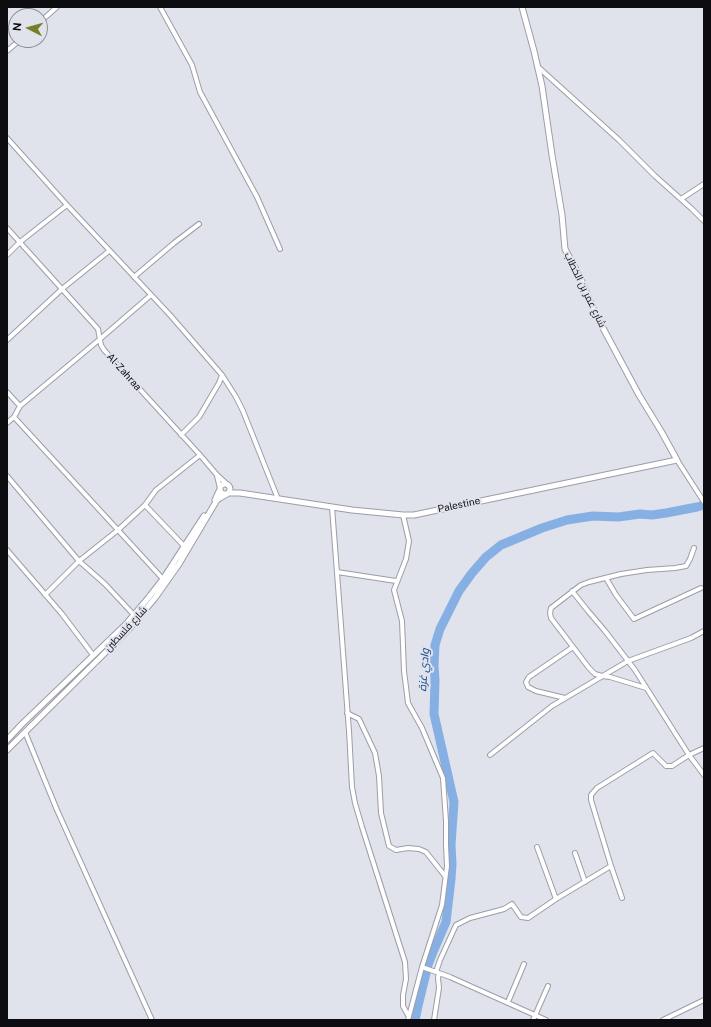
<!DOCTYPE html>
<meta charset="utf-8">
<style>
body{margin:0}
#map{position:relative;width:711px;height:1027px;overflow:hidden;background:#e0e2ec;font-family:"Public Sans",sans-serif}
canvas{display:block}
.frame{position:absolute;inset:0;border:8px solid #0d0d11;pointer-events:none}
.north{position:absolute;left:8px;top:8px;width:40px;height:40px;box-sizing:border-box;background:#e0e2ec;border:1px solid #8c8d94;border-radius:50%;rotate:276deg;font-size:11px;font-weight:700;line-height:16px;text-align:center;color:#0d0d11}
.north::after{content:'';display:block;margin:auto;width:14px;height:18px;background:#76802c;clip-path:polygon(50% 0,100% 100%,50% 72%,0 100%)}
</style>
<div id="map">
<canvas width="711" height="1027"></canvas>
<div class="frame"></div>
<div class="north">N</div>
</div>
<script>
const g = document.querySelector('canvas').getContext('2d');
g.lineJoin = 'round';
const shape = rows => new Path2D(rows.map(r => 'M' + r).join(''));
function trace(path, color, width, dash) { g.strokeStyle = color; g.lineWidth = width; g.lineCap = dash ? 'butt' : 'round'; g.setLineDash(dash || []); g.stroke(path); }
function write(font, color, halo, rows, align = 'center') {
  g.font = font + ' "Public Sans",Cairo,sans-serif'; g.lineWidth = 4; g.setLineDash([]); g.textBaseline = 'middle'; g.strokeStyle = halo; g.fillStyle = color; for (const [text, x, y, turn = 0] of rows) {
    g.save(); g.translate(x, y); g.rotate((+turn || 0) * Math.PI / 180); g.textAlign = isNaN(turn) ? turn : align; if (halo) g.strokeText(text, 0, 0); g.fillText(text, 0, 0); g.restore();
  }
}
trace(shape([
 [415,1020,418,1006,428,965,433,952,446,922,451,879,452,864,451,845,454,802,434,714,435,680,434,666,435,645,440,629,459,591,472,573,486,557,501,545,542,528,567,520,593,516,618,517,640,514,652,515,666,513,697,507,704,505]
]), '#86b0e4', 9);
const minor = shape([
 [160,7,192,65,200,92,257,197,280,249],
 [40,22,57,7],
 [7,51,20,40],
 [537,66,619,140,655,176,692,209,704,221],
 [7,138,67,205,170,315,222,375,219,383,199,417,181,435],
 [681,199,704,184],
 [7,228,98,329,101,345,104,350,200,455,217,475,228,485],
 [7,255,20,242,67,205],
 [134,277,174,243,199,224],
 [7,340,62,289,109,251],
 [222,375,236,397,243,411,278,499],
 [7,392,20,406],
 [14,417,163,579],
 [7,423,14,417,20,406,100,339,151,295],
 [677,460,704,502],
 [7,476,79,561,105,584,134,615],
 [217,476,220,488],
 [145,505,184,546],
 [332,507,349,731,352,787,355,803,362,827,405,962,406,979,403,995,403,1006,409,1017],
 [403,515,409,541,406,559,394,590,402,621,404,671,408,703,422,728,443,778,446,821,446,845,447,866,442,905,422,967,408,1020],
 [7,550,62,614,93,655],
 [337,572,396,581],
 [606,578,616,595,634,619,701,588],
 [572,591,588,611,605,631,635,670,689,755,704,775],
 [45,595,79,561,118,530,145,505,156,490,200,455],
 [646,688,610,677,602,676,595,674,589,668,551,618,550,613,551,608,581,585,589,582,621,574,647,570,675,568,686,566,690,559,694,548],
 [565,698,536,691,528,687,526,682,529,677,573,647],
 [347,713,359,719,375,753,379,776,381,813,389,846,396,850,408,848,419,849,426,852,445,876],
 [25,732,57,810,152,1020],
 [490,755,552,706,628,661,691,638,704,631],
 [537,847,556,899],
 [575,853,585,882],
 [611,866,622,898],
 [422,967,450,977,546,1020],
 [436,972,440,960,456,925,470,918,504,909,512,904,521,917,528,918,556,899,611,866,591,800,591,795,597,788,653,753,666,766,672,766,689,755,704,748],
 [508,1002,524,964],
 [434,1020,439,988,438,978,439,973],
 [533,1020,548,986],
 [663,1020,704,1000]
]);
const tertiary = shape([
 '220 489a5 5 0 1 1 10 0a5 5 0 1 1-10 0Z',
 [228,493,240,493,352,510,403,515,414,515,677,460,661,431,639,395,596,315,580,277,565,249,562,215,552,155,542,86,534,51,522,7],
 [215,500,220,489],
 [7,740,22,724,126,624,149,597,163,579,204,516],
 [7,750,130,628,155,598,179,564,217,500,220,498,227,494]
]);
trace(minor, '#9c9da7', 6);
trace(tertiary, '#9c9da7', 7);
trace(minor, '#fff', 4);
trace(tertiary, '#fff', 5);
write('10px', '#0d0d11', '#e0e2ec', [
 ["شارع عمر بن الخطاب",585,290,64],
 ["Al-Zahraa",124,372,48],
 ["Palestine",459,505,-12],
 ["شارع فلسطين",126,629,-47]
]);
write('italic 11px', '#044280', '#e0e2ec', [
 ["وادي غزة",424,670,-86]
]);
</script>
